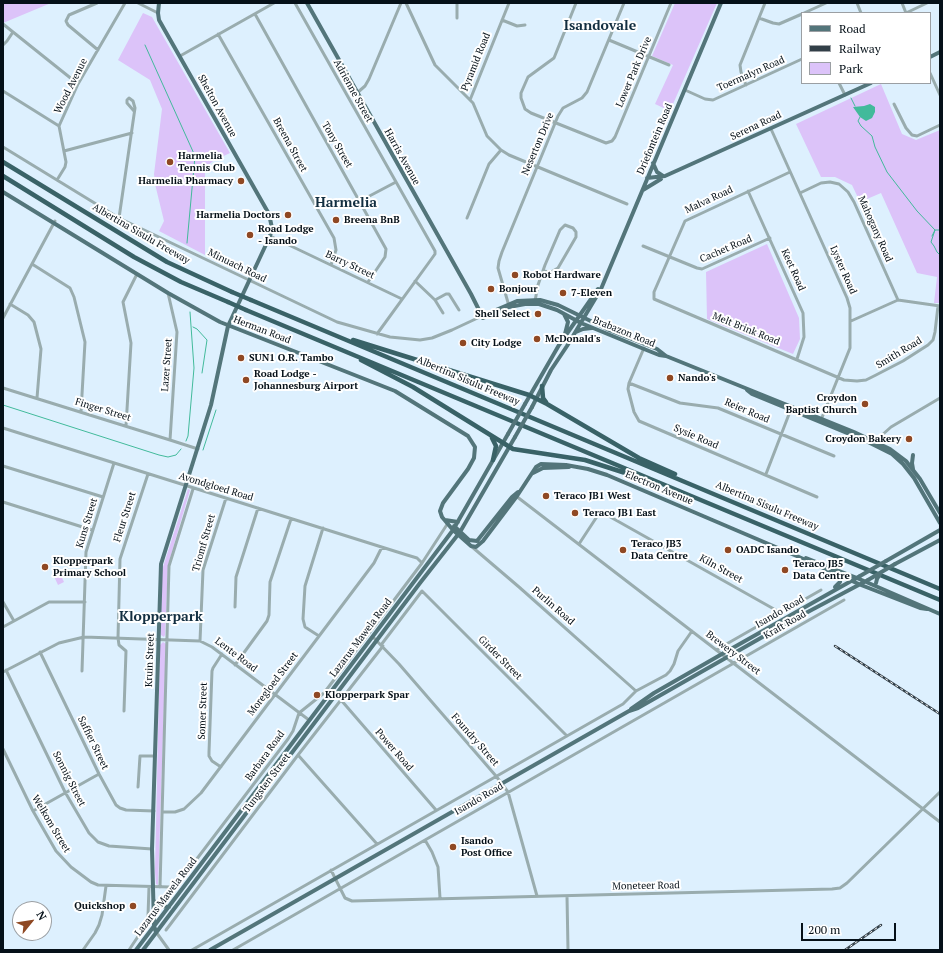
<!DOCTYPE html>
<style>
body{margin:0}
#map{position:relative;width:943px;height:953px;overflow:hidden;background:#ddf0fe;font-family:"PT Serif",serif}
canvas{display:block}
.frame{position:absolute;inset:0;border:4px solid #051018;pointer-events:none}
.legend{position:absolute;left:801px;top:12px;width:130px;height:72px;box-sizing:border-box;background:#fff;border:1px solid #9b9fa3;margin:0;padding:5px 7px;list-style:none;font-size:12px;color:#051018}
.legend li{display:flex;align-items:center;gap:8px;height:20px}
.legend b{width:20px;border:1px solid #9b9fa3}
.north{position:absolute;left:12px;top:901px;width:40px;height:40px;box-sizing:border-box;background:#fff;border:1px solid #9b9fa3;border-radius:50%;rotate:60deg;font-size:11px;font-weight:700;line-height:16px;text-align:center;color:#051018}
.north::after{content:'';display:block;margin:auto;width:14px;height:18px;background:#8f4823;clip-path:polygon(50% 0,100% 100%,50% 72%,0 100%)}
.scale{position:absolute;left:801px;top:923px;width:95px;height:18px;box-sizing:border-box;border:2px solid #051018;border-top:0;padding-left:5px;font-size:12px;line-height:14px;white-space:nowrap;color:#051018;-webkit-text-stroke:3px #fff;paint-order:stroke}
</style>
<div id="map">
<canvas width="943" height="953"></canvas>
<div class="frame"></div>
<ul class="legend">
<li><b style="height:5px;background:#53757a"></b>Road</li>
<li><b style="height:5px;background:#323f48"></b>Railway</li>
<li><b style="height:11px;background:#dcc3f9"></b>Park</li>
</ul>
<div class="north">N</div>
<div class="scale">200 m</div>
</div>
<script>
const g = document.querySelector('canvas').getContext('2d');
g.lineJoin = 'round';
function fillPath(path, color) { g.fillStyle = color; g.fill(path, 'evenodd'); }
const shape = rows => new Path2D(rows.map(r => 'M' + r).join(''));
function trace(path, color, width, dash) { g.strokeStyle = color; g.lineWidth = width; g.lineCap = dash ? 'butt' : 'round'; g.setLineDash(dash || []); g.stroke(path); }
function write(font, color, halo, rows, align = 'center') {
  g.font = font + ' "PT Serif",serif'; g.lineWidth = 4; g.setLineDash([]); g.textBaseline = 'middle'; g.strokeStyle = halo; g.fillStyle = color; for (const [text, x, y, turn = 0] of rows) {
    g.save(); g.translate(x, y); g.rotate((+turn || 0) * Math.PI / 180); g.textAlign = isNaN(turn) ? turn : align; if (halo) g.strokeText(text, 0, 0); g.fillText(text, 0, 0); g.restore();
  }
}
fillPath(shape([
 [5,3,51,3,3,23,3,4],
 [675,3,717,3,670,111,655,104,673,65,652,56],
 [143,13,152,17,230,153,213,161,205,168,205,255,159,231,164,221,155,184,154,174,162,109,150,80,118,60],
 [881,84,902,134,916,140,940,130,940,303,934,303,937,277,917,273,881,193,860,202,852,185,835,177,821,177,796,124],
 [767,244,799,318,800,339,793,354,707,319,706,272],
 [188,489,190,490,168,565,165,635,164,637,161,635,161,629,162,570],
 [58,569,64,582,58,585,52,572],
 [163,642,166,644,158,885,156,884,155,871,160,645]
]), '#dcc3f9');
fillPath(shape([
 [870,104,875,107,875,112,872,118,866,121,860,117,853,107,864,106]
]), '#42ba9b');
trace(shape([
 [145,45,195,156,187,243],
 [851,98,855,106],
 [860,117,858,121,861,126,872,136,875,147,887,172,917,211,935,230,940,230],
 [932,236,935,230,931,242,934,246,937,252,940,255],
 [193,327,197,329,207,340,202,373],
 [3,405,159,455,168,457,176,455,181,449],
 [186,441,188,436,194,368,190,312],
 [203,450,216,410]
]), '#42ba9b', 1);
trace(shape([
 [97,3,69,15,66,21,68,25,98,50],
 [138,3,158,13],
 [295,3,435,251,435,254,430,261,377,334],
 [406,3,435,65,470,100],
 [457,3,457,18],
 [509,3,470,100,473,103,487,136,501,150,509,155,627,204],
 [576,3,554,58,528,77,521,93,521,98,525,109,531,113,606,143,612,141,615,137,671,3],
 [857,3,861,13],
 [902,3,906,13],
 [804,13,826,3],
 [906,13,927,3],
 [255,14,386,249,385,257,368,282],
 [759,18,773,23,779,24,802,14],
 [502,20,517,26,525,25],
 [3,24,78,84],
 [218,34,334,238,336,250,331,265],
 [609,40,669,65],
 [3,45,7,41,13,32],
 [180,56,274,3],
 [930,73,940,95],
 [839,83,845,95],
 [746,85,741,72,740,65,765,3],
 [685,90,705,99,713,100,802,59],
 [3,91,59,126],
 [357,93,365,86,369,79,401,3],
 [894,104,906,128,912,135,917,136,940,125],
 [771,129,847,298,850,308,850,348,821,420],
 [3,147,119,218,337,322,390,337,420,340,432,338,452,330,482,316],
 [64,151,132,133],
 [790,172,685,221,654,292,654,299,844,380,857,381,866,380,876,375,903,361,928,345,933,340,935,332,938,306],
 [57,180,65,167,66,162,59,126,78,84,125,3],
 [748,191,803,313,804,337,797,359],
 [800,193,821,183,830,182,839,184,848,192,854,202,898,300],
 [360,201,396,182],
 [119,218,135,108,133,101,129,98,127,100,127,103,134,111],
 [467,218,489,164,501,150],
 [270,236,402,299],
 [643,246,697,268,702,269,770,238],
 [32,264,70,288,74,297,85,342,81,412],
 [415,281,435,300,443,313],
 [168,293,177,332,170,440],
 [435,300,446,294,449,294,459,310],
 [535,301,538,285,545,265,560,230,565,225,573,228,576,232,576,237,558,268,551,272,543,271],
 [10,304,28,315,34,322,41,349,37,398],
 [509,306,498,268,499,261,502,252,558,116,563,108,582,98,587,92,624,3],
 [3,318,55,221],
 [851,321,898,300,940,306],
 [644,348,629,383,628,389,634,412,639,421,817,497],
 [629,383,680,403,718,408,834,456],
 [3,388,170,440,198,449],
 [126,426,131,343,123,302,137,274],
 [3,428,407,555,417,558,422,563],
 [877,445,881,436,891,427,940,398],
 [3,466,103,497],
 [766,474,791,409],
 [516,496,940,822],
 [3,502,92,530],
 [579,544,598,515,601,514,605,514,781,613],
 [471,546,519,587,636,691],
 [3,602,14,621],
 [235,607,236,577,258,508],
 [3,627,49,602,85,602],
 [319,636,305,627,303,619,305,586,323,528],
 [373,637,399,664,496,776,508,792,537,896],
 [200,641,203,570,226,498],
 [381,645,422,591,567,736],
 [716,650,821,590],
 [40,652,99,774,116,805,120,808,126,810,154,811],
 [235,665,267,621,269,615,270,582,291,519],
 [6,670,65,792,89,833,98,842,109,846,152,849],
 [82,671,86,552,114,463],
 [3,672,59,643,84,637,200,641,212,647,309,720],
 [341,700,436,810],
 [124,711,126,651,119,645,118,638,120,559,148,474],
 [3,749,33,811,56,851,71,867,91,882,98,885,170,887,177,885,288,739,293,731,299,713,324,693,422,563,448,523],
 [298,755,377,844],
 [221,767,212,761,209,756,209,752,212,671,213,668,222,654],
 [138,787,140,756,155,756],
 [33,811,99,774],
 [163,812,175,812,184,809,201,793,374,563,382,547],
 [425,840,432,852,438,867,440,898],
 [331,870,345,898,352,901,832,889,840,888,847,883,940,792],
 [160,887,169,566,193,489],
 [567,896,568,950],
 [166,930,298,755,383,646],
 [156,932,169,950],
 [83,950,95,933,99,925,102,915,106,886],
 [129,950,145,926,148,916,149,887],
 [192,950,623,704,636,691,666,675,670,671,674,664,678,651,692,631],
 [233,950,844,600]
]), '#99acae', 3);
trace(shape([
 [307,3,471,294,483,318,509,307,525,304,539,304,557,310,581,323,644,349,659,355,666,356,854,432,890,449,906,461,920,479,940,513],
 [930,57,940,52],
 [653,163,657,172,663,176],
 [647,178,665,176,871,83],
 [643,190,661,179],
 [3,192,168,293,220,322,395,391,468,436,475,447,474,458,468,469,443,503,440,511,442,517,453,530,471,546,476,547,483,541,517,496,536,467,541,464,566,465,588,469,607,475,799,557,861,585,920,608,927,609],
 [564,314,568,322,565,334],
 [482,316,517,301,540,300,558,305,609,330,657,349,666,356],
 [576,332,583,329,592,328],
 [747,390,752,394,864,440,892,454,903,464,914,478,940,523],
 [525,404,559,345,598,289],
 [532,407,551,370,567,346,601,289,721,3],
 [913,455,912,463,913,469],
 [533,473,543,468,569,467],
 [445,520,458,522],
 [454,526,469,540,477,541,512,497,518,492],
 [806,558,857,578,940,614],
 [886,561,940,530],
 [895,564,940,540],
 [835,587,840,582,840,578,837,576],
 [631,709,654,693,722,654,860,576],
 [154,901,159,906,169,907],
 [156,932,154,926,152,849,161,564,211,405,228,326,270,236,272,228,269,214,159,20,158,13,159,3],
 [136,950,453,530,508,434],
 [143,950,420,583,460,532,515,437],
 [210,950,629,711,638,708,787,623,868,580]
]), '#53757a', 4);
trace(shape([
 [3,162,167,262,232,292],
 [3,176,134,257,181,282,228,302],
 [251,300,940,589],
 [246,310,940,600],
 [353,340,529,395,547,404,639,458,675,474],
 [361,360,413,387,513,449,585,460,647,480],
 [542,386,543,398,546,402],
 [492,438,496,446,493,460]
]), '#396267', 4.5);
const rail = shape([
 [835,646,940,714],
 [845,950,881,925]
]);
trace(rail, '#323f48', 2.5);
trace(rail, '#fff', 1, [3]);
trace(shape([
 [508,434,525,404],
 [515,437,532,407],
 [860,576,886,561],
 [868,580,895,564],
 [876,583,877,579,880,574]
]), '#53757a', 4);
trace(shape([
 [232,292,251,300],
 [228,302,246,310]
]), '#396267', 4.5);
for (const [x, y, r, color] of [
 [170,162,4,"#8f4823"],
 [241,181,4,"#8f4823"],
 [288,215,4,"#8f4823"],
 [336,220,4,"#8f4823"],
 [250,235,4,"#8f4823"],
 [515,275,4,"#8f4823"],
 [491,289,4,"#8f4823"],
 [563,293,4,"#8f4823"],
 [538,314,4,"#8f4823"],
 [537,339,4,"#8f4823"],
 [463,343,4,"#8f4823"],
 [241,358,4,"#8f4823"],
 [670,378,4,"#8f4823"],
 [246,380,4,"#8f4823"],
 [865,404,4,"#8f4823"],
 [909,439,4,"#8f4823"],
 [546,496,4,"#8f4823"],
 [575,513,4,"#8f4823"],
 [623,550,4,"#8f4823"],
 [728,550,4,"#8f4823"],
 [45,567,4,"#8f4823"],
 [785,570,4,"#8f4823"],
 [317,695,4,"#8f4823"],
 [453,847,4,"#8f4823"],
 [133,906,4,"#8f4823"]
]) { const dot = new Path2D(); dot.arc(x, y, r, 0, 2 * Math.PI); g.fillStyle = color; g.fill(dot); trace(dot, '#fff', 1.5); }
write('10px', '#051018', '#fff', [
 ["Pyramid Road",476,62,-68],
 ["Lower Park Drive",634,72,-67],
 ["Toermalyn Road",751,74,-24],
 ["Wood Avenue",71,86,-63],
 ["Adrienne Street",353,91,61],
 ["Shelton Avenue",217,106,61],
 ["Serena Road",756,126,-25],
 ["Driefontein Road",655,139,-67],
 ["Neserton Drive",538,144,-67],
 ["Breena Street",290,145,61],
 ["Tony Street",337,145,60],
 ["Harris Avenue",402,157,61],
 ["Malva Road",709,200,-25],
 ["Mahogany Road",875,229,66],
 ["Albertina Sisulu Freeway",141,234,30],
 ["Cachet Road",726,249,-23],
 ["Barry Street",350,265,25],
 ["Minuach Road",237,266,26],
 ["Keet Road",793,270,66],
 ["Lyster Road",843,270,66],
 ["Melt Brink Road",746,329,22],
 ["Herman Road",262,330,21],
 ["Brabazon Road",624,332,22],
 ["Smith Road",899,353,-31],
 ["Lazer Street",167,365,-86],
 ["Albertina Sisulu Freeway",468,381,23],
 ["Finger Street",103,410,17],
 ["Reier Road",747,411,23],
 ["Sysie Road",696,437,23],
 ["Avondgloed Road",216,487,17],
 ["Electron Avenue",659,488,23],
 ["Albertina Sisulu Freeway",767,506,23],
 ["Fleur Street",125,517,-72],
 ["Kuns Street",87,523,-73],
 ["Triomf Street",204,543,-74],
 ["Kiln Street",721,569,29],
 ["Purlin Road",553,606,41],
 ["Isando Road",780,612,-30],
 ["Kraft Road",785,625,-30],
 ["Lazarus Mawela Road",361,638,-53],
 ["Brewery Street",733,653,37],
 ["Lente Road",236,655,37],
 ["Girder Street",500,658,45],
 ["Kruin Street",150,660,-88],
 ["Moregloed Street",273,684,-53],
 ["Somer Street",203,711,-88],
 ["Foundry Street",475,740,49],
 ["Saffier Street",93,743,64],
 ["Power Road",394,750,49],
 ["Barbara Road",265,756,-54],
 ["Sonnig Street",69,779,63],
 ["Tungsten Street",267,783,-53],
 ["Isando Road",479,799,-30],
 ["Welkom Street",51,824,59],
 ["Moneteer Road",646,886,-1],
 ["Lazarus Mawela Road",166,897,-53]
]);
write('bold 10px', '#051018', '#fff', [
 ["Harmelia",178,156],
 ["Tennis Club",178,168],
 ["Harmelia Pharmacy",233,181,"right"],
 ["Harmelia Doctors",280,215,"right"],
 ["Breena BnB",344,220],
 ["Road Lodge",258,229],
 ["- Isando",258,241],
 ["Robot Hardware",523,275],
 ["Bonjour",499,289],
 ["7-Eleven",571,293],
 ["Shell Select",530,314,"right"],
 ["McDonald's",545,339],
 ["City Lodge",471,343],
 ["SUN1 O.R. Tambo",249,358],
 ["Road Lodge -",254,374],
 ["Johannesburg Airport",254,386],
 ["Nando's",678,378],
 ["Croydon",857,398,"right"],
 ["Baptist Church",857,410,"right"],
 ["Croydon Bakery",901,439,"right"],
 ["Teraco JB1 West",554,496],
 ["Teraco JB1 East",583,513],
 ["Teraco JB3",631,544],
 ["Data Centre",631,556],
 ["OADC Isando",736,550],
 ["Klopperpark",53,561],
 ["Primary School",53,573],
 ["Teraco JB5",793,564],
 ["Data Centre",793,576],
 ["Klopperpark Spar",325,695],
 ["Isando",461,841],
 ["Post Office",461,853],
 ["Quickshop",125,906,"right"]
], 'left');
write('bold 14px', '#122e40', '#fff', [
 ["Isandovale",600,26],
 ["Harmelia",346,203],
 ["Klopperpark",161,617]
]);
</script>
